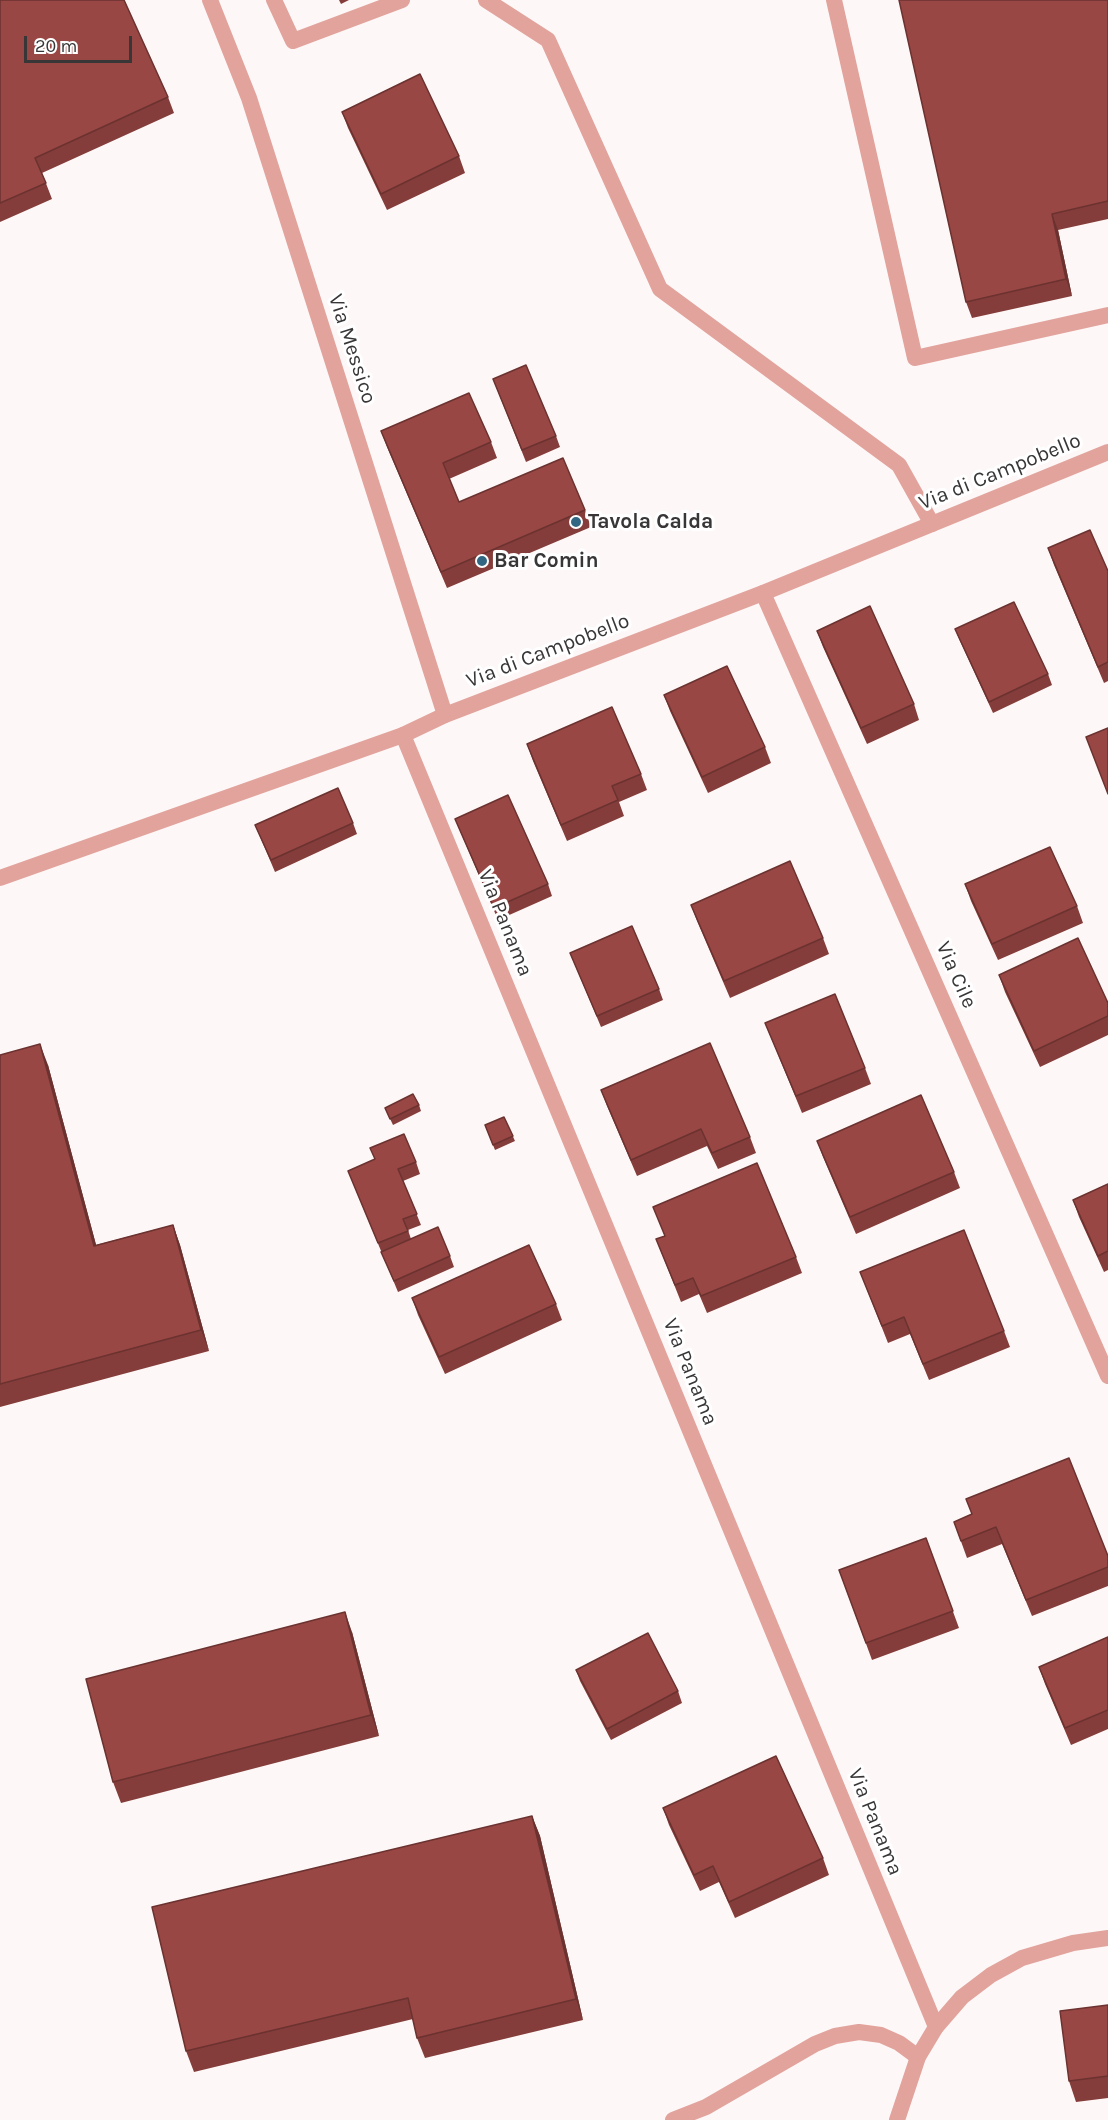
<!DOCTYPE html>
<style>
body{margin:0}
#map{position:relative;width:1108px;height:2120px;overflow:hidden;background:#fdf8f7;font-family:Karla,sans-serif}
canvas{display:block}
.scale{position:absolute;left:24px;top:36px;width:108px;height:27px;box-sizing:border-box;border:3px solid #383636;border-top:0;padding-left:8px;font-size:18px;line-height:21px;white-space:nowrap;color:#383636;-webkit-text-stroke:4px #fff;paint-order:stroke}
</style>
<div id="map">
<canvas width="1108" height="2120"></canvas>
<div class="scale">20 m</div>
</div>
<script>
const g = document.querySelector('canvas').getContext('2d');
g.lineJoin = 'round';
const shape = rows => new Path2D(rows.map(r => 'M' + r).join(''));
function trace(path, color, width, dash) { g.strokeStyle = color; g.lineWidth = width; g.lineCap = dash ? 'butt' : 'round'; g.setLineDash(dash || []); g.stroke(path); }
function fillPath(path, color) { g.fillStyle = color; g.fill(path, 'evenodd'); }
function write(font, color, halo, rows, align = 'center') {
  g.font = font + ' Karla,sans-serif'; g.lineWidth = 6; g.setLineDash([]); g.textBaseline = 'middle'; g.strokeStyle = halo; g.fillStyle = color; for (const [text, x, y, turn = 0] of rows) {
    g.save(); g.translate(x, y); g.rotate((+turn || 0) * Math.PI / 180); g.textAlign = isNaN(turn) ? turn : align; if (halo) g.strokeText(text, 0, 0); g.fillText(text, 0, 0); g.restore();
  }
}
trace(shape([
 [274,0,293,41,402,0],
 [486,0,548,40,660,289,899,465,932,524],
 [834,0,915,358,1108,315]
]), '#e2a39d', 16);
trace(shape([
 [210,0,249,98,445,715],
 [763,593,1108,1376],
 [403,735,936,2027],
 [673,2120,706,2107,815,2044,835,2036,859,2032,881,2035,899,2043,918,2057]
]), '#e2a39d', 16);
trace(shape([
 [0,878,403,735,445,715,763,593,1108,452],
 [897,2120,918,2057,936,2027,962,1997,991,1975,1022,1958,1073,1943,1108,1938]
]), '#e2a39d', 16);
fillPath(shape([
 [0,0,168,97,174,113,42,173,52,199,0,222],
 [339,0,349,0,341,4],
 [1108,0,1108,219,1058,230,1072,296,972,318,966,302],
 [342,112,459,156,465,173,387,210,348,128],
 [493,379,556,436,560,447,526,462],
 [381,431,491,442,497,458,449,479,459,502,585,510,591,527,447,588,387,447],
 [1048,548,1108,571,1108,681,1104,683,1054,565],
 [955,629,1048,674,1052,685,993,713,960,641],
 [817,631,914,704,919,720,867,744,823,647],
 [664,695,765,747,771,763,708,793,670,711],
 [527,744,641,774,647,790,619,802,624,816,567,841,533,761],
 [455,819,548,884,552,896,498,920],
 [353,823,357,834,275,872,255,825],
 [965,884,1077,906,1083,923,998,960,971,901],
 [691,905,823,938,829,954,730,998,697,921],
 [570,953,659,989,663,1000,601,1027],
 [999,975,1108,1003,1108,1035,1040,1067,1005,992],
 [765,1023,865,1068,871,1084,802,1113],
 [0,1055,48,1065,96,1245,173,1225,180,1245,209,1351,0,1407],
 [601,1090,750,1137,756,1153,718,1169,707,1146,637,1176,607,1106],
 [419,1105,421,1111,393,1125,385,1108],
 [504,1117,515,1141,495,1150,485,1125],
 [817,1141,954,1172,960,1188,856,1234,823,1157],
 [416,1162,420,1174,403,1181,421,1225,408,1230,411,1239,450,1256,454,1267,398,1292,348,1171],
 [1108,1184,1108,1270,1104,1272,1079,1217,1073,1200],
 [653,1207,796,1257,802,1273,707,1313,699,1294,681,1302,656,1239,665,1236],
 [860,1272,1004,1331,1010,1347,929,1380,910,1334,888,1343],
 [412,1298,556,1304,562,1320,445,1374,418,1315],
 [972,1514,1108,1556,1108,1586,1032,1616,1002,1544,967,1558,954,1522],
 [926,1538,959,1628,872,1660,839,1570],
 [352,1632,379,1736,121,1803,113,1782],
 [1108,1637,1108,1729,1071,1745,1045,1684,1039,1667],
 [576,1670,678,1691,682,1703,611,1740,580,1681],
 [663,1808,823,1858,829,1875,735,1918,719,1882,700,1891,669,1825],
 [532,1816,540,1836,583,2020,425,2058,417,2038,413,2019,194,2072,186,2051],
 [1108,2005,1108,2098,1076,2102,1069,2081]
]), '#843d3a');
fillPath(shape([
 [1052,214,1058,230,1072,296,1066,279],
 [40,1044,48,1065,102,1267,94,1246],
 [173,1225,180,1245,209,1351,201,1330],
 [345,1612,352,1632,379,1736,371,1715],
 [532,1816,540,1836,583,2020,576,1999]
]), '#6b3230');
const building = shape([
 [0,0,124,0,168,97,35,158,46,183,0,203,0,0],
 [899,0,1108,0,1108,201,1052,214,1066,279,966,302,899,0],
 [420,74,459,156,381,194,342,112,420,74],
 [526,365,556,436,522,450,493,379,526,365],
 [469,393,491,442,443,463,459,502,563,458,585,510,441,572,381,431,469,393],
 [1090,530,1108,571,1108,662,1098,667,1048,548,1090,530],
 [1014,602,1048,674,989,702,955,629,1014,602],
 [870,606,914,704,861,728,817,631,870,606],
 [727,666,765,747,702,777,664,695,727,666],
 [612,707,641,774,612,786,618,800,561,825,527,744,612,707],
 [1108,728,1108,794,1086,737,1108,728],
 [338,788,353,823,271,860,255,825,338,788],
 [508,795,548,884,494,908,455,819,508,795],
 [1050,847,1077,906,992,944,965,884,1050,847],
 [790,861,823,938,724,981,691,905,790,861],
 [632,926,659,989,597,1016,570,953,632,926],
 [1078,938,1108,1003,1108,1016,1034,1051,999,975,1078,938],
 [835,994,865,1068,796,1096,765,1023,835,994],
 [710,1043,750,1137,712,1153,701,1129,631,1160,601,1090,710,1043],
 [40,1044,94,1246,173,1225,201,1330,0,1384,0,1055,40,1044],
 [413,1094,419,1105,390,1119,385,1108,413,1094],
 [921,1095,954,1172,850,1217,817,1141,921,1095],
 [504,1117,513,1136,493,1145,485,1125,504,1117],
 [404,1134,416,1162,398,1169,417,1214,403,1219,408,1231,378,1243,348,1171,375,1159,370,1148,404,1134],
 [757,1163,796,1257,701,1296,693,1278,675,1285,656,1239,665,1236,653,1207,757,1163],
 [1108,1184,1108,1251,1098,1256,1073,1200,1108,1184],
 [438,1227,450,1256,394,1281,381,1252,438,1227],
 [964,1230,1004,1331,923,1364,904,1317,882,1326,860,1272,964,1230],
 [529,1245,556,1304,439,1357,412,1298,529,1245],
 [1069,1458,1108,1556,1108,1567,1026,1600,996,1527,961,1541,954,1522,972,1514,966,1499,1069,1458],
 [926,1538,953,1611,866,1643,839,1570,926,1538],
 [345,1612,371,1715,113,1782,86,1679,345,1612],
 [648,1633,678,1691,607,1729,576,1670,648,1633],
 [1108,1637,1108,1710,1065,1728,1039,1667,1108,1637],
 [776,1756,823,1858,729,1902,713,1866,694,1875,663,1808,776,1756],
 [532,1816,576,1999,417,2038,408,1998,186,2051,152,1907,532,1816],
 [1108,2005,1108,2076,1069,2081,1060,2011,1108,2005]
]);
fillPath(building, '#994744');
trace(building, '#6b3230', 1.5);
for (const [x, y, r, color] of [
 [576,522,6,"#326783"],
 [482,561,6,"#326783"]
]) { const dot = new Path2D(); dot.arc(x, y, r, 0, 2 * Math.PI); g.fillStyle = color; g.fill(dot); trace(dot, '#fff', 2); }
write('21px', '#383636', '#fff', [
 ["Via Messico",352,349,72],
 ["Via di Campobello",1000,472,-22],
 ["Via di Campobello",548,651,-21],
 ["Via Panama",505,923,68],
 ["Via Cile",956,975,66],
 ["Via Panama",690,1372,68],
 ["Via Panama",875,1822,68]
]);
write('bold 21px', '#383636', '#fff', [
 ["Tavola Calda",588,522],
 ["Bar Comin",494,561]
], 'left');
</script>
